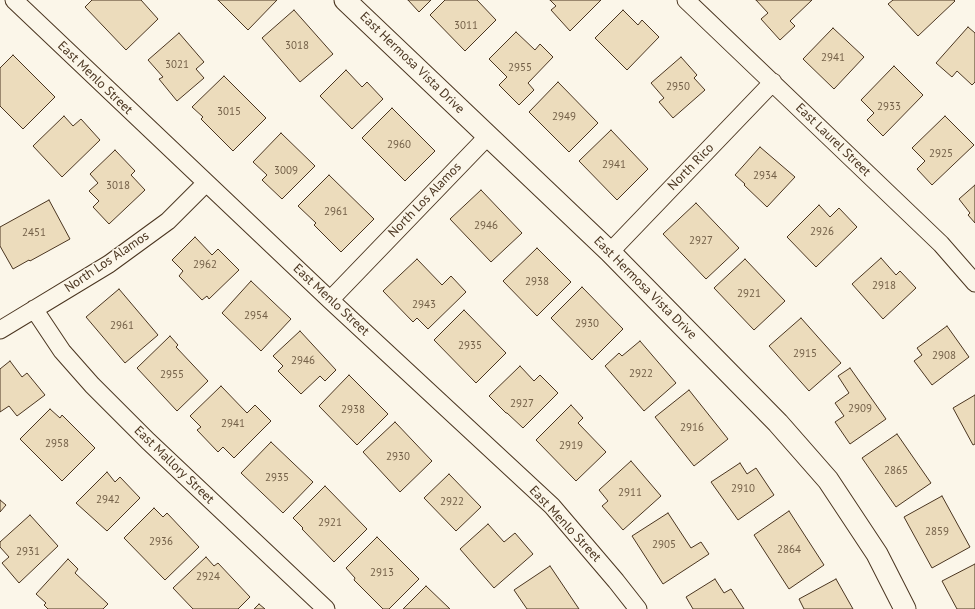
<!DOCTYPE html>
<style>
body{margin:0}
canvas{display:block;background:#fbf6e9}
</style>
<canvas width="975" height="609"></canvas>
<script>
const g = document.querySelector('canvas').getContext('2d');
g.lineJoin = 'round';
function fillPath(path, color) { g.fillStyle = color; g.fill(path, 'evenodd'); }
const shape = rows => new Path2D(rows.map(r => 'M' + r).join(''));
function trace(path, color, width, dash) { g.strokeStyle = color; g.lineWidth = width; g.lineCap = dash ? 'butt' : 'round'; g.setLineDash(dash || []); g.stroke(path); }
function write(font, color, halo, rows, align = 'center') {
  g.font = font + ' "PT Sans",sans-serif'; g.lineWidth = 3; g.setLineDash([]); g.textBaseline = 'middle'; g.strokeStyle = halo; g.fillStyle = color; for (const [text, x, y, turn = 0] of rows) {
    g.save(); g.translate(x, y); g.rotate((+turn || 0) * Math.PI / 180); g.textAlign = isNaN(turn) ? turn : align; if (halo) g.strokeText(text, 0, 0); g.fillText(text, 0, 0); g.restore();
  }
}
const building = shape([
 [92,0,141,0,158,19,126,50,85,7,92,0],
 [218,0,277,0,248,30,218,0],
 [408,0,431,0,419,12,408,0],
 [445,0,477,0,496,20,465,51,430,15,445,0],
 [550,0,601,0,570,31,551,10,556,6,550,0],
 [756,0,812,0,790,21,795,26,780,40,761,19,768,13,756,0],
 [893,0,954,0,955,1,918,36,888,4,893,0],
 [294,10,333,54,300,82,262,38,294,10],
 [623,10,638,25,642,20,659,37,627,70,595,38,623,10],
 [968,27,975,33,975,82,972,85,957,71,952,77,936,63,968,27],
 [833,28,864,57,834,89,803,59,833,28],
 [516,32,535,50,540,44,553,57,528,83,534,90,519,105,499,85,507,77,489,59,516,32],
 [179,33,204,62,196,69,204,78,177,101,159,79,163,77,148,60,179,33],
 [13,55,55,97,23,129,0,106,0,68,13,55],
 [681,57,697,75,694,78,705,90,673,118,659,102,664,98,651,83,681,57],
 [894,66,923,95,883,136,867,120,874,113,861,100,894,66],
 [346,70,362,87,367,82,383,99,352,129,320,96,346,70],
 [224,76,266,118,233,151,201,119,203,117,192,107,224,76],
 [558,82,598,123,569,152,529,112,558,82],
 [392,108,435,151,405,181,362,138,392,108],
 [64,116,73,126,81,119,100,140,62,177,33,146,64,116],
 [945,116,974,145,932,185,917,169,925,161,912,148,945,116],
 [611,130,648,169,617,200,579,161,611,130],
 [281,133,315,166,282,199,262,180,267,175,253,162,281,133],
 [760,147,795,177,767,207,744,185,745,184,735,175,760,147],
 [115,150,135,171,131,175,145,190,109,224,93,207,99,201,89,191,98,183,90,174,115,150],
 [329,175,374,219,341,252,314,225,316,223,298,206,329,175],
 [975,185,975,223,968,215,970,213,959,199,975,185],
 [481,190,522,233,491,262,450,219,481,190],
 [49,200,70,239,30,261,29,260,13,269,0,246,0,227,49,200],
 [696,203,739,248,706,279,663,234,696,203],
 [819,205,830,217,839,208,857,227,816,267,787,237,819,205],
 [195,237,212,255,218,249,239,270,209,299,207,296,202,300,179,276,183,271,172,260,195,237],
 [537,248,571,282,537,316,503,281,537,248],
 [881,258,896,275,900,271,916,288,883,319,852,284,881,258],
 [417,259,442,285,451,276,466,292,428,329,417,318,413,322,383,291,417,259],
 [745,259,785,301,754,330,714,288,745,259],
 [251,281,291,319,261,351,222,313,251,281],
 [582,287,623,329,592,360,551,318,582,287],
 [119,289,158,335,125,363,86,317,119,289],
 [464,310,506,353,476,383,434,340,464,310],
 [801,318,841,363,809,391,769,346,801,318],
 [947,326,969,357,932,385,914,361,922,355,917,348,947,326],
 [300,331,336,370,325,381,320,376,301,394,278,371,283,366,273,356,300,331],
 [170,336,178,345,176,347,208,381,177,411,137,368,170,336],
 [640,341,676,383,644,411,605,366,619,353,622,356,640,341],
 [10,361,22,377,27,373,45,395,17,416,9,406,0,412,0,369,10,361],
 [520,366,534,381,540,375,558,393,523,428,507,413,506,413,489,396,520,366],
 [850,368,886,419,850,444,835,422,844,416,835,403,849,393,838,376,850,368],
 [349,375,388,414,357,445,319,406,349,375],
 [221,386,247,413,255,405,271,421,234,458,223,447,218,452,197,430,201,427,190,416,221,386],
 [689,390,728,439,694,466,655,417,689,390],
 [975,395,975,444,973,445,953,408,975,395],
 [571,405,583,418,578,423,606,452,576,481,536,440,571,405],
 [50,409,60,418,62,415,95,448,62,481,20,439,50,409],
 [395,422,432,461,400,492,363,452,395,422],
 [897,434,931,483,896,507,862,458,897,434],
 [271,442,313,482,283,513,241,473,271,442],
 [631,461,661,496,623,530,602,506,608,501,599,490,631,461],
 [740,463,747,474,756,468,774,495,738,520,711,482,740,463],
 [107,472,115,482,120,477,140,498,107,531,76,503,107,472],
 [449,474,481,507,456,531,424,498,449,474],
 [325,486,367,529,334,562,302,529,303,528,293,518,325,486],
 [942,496,970,547,932,568,904,517,942,496],
 [0,500,6,505,0,512,0,500],
 [154,508,163,517,167,513,199,547,165,580,124,538,154,508],
 [789,511,824,565,789,589,754,535,789,511],
 [668,513,691,548,701,542,709,554,663,584,632,536,668,513],
 [30,515,58,546,19,583,2,563,9,557,0,547,0,542,30,515],
 [488,524,504,542,515,533,533,554,494,588,460,549,488,524],
 [377,537,419,579,389,609,383,609,354,580,355,578,346,568,377,537],
 [206,557,214,566,218,563,250,597,238,609,193,609,173,588,206,557],
 [68,559,78,569,75,573,108,604,103,609,48,609,44,605,46,603,36,594,68,559],
 [975,564,975,609,957,609,942,581,975,564],
 [550,566,579,609,527,609,514,590,550,566],
 [715,579,724,593,731,589,744,609,693,609,686,597,715,579],
 [836,579,853,609,804,609,799,599,836,579],
 [426,586,450,609,403,609,426,586],
 [259,604,265,609,254,609,259,604]
]);
fillPath(building, '#ecdcbc');
trace(building, '#4a3520', 1);
const minor = shape([
 [14,0,330,300,552,506,616,581,638,609],
 [686,0,941,244,975,283],
 [610,252,773,82],
 [330,300,488,136],
 [34,309,62,351,92,385,148,441,326,609],
 [0,330,109,264,168,221,206,183]
]);
const tertiary = shape([
 [345,0,610,252,778,423,828,480,877,554,905,609]
]);
trace(minor, '#4a3520', 19);
trace(tertiary, '#4a3520', 23);
trace(minor, '#fbf6e9', 17);
trace(tertiary, '#fbf6e9', 21);
write('11px', '#725f47', null, [
 ["3011",466,26],
 ["3018",297,46],
 ["2941",833,58],
 ["3021",177,65],
 ["2955",520,68],
 ["2950",678,87],
 ["2933",889,107],
 ["3015",229,112],
 ["2949",564,117],
 ["2960",399,145],
 ["2925",941,154],
 ["2941",614,165],
 ["3009",286,171],
 ["2934",765,176],
 ["3018",118,186],
 ["2961",336,212],
 ["2946",486,226],
 ["2926",822,232],
 ["2451",34,233],
 ["2927",701,241],
 ["2962",205,265],
 ["2938",537,282],
 ["2918",884,286],
 ["2921",749,294],
 ["2943",424,305],
 ["2954",256,316],
 ["2930",587,324],
 ["2961",122,326],
 ["2935",470,346],
 ["2915",805,354],
 ["2908",944,356],
 ["2946",303,361],
 ["2922",641,374],
 ["2955",172,375],
 ["2927",522,404],
 ["2909",860,409],
 ["2938",353,410],
 ["2941",233,424],
 ["2916",692,428],
 ["2958",57,444],
 ["2919",571,446],
 ["2930",398,457],
 ["2865",896,471],
 ["2935",277,478],
 ["2910",743,489],
 ["2911",630,493],
 ["2942",108,500],
 ["2922",452,502],
 ["2921",330,523],
 ["2859",937,532],
 ["2936",161,542],
 ["2905",664,545],
 ["2864",789,550],
 ["2931",28,552],
 ["2913",382,573],
 ["2924",208,577]
]);
write('13px', '#4a3520', '#fbf6e9', [
 ["East Hermosa Vista Drive",412,63,44],
 ["East Menlo Street",95,78,44],
 ["East Laurel Street",833,140,44],
 ["North Rico",691,167,-46],
 ["North Los Alamos",425,200,-46],
 ["North Los Alamos",107,262,-34],
 ["East Hermosa Vista Drive",645,288,45],
 ["East Menlo Street",331,300,43],
 ["East Mallory Street",174,465,44],
 ["East Menlo Street",565,524,47]
]);
</script>
